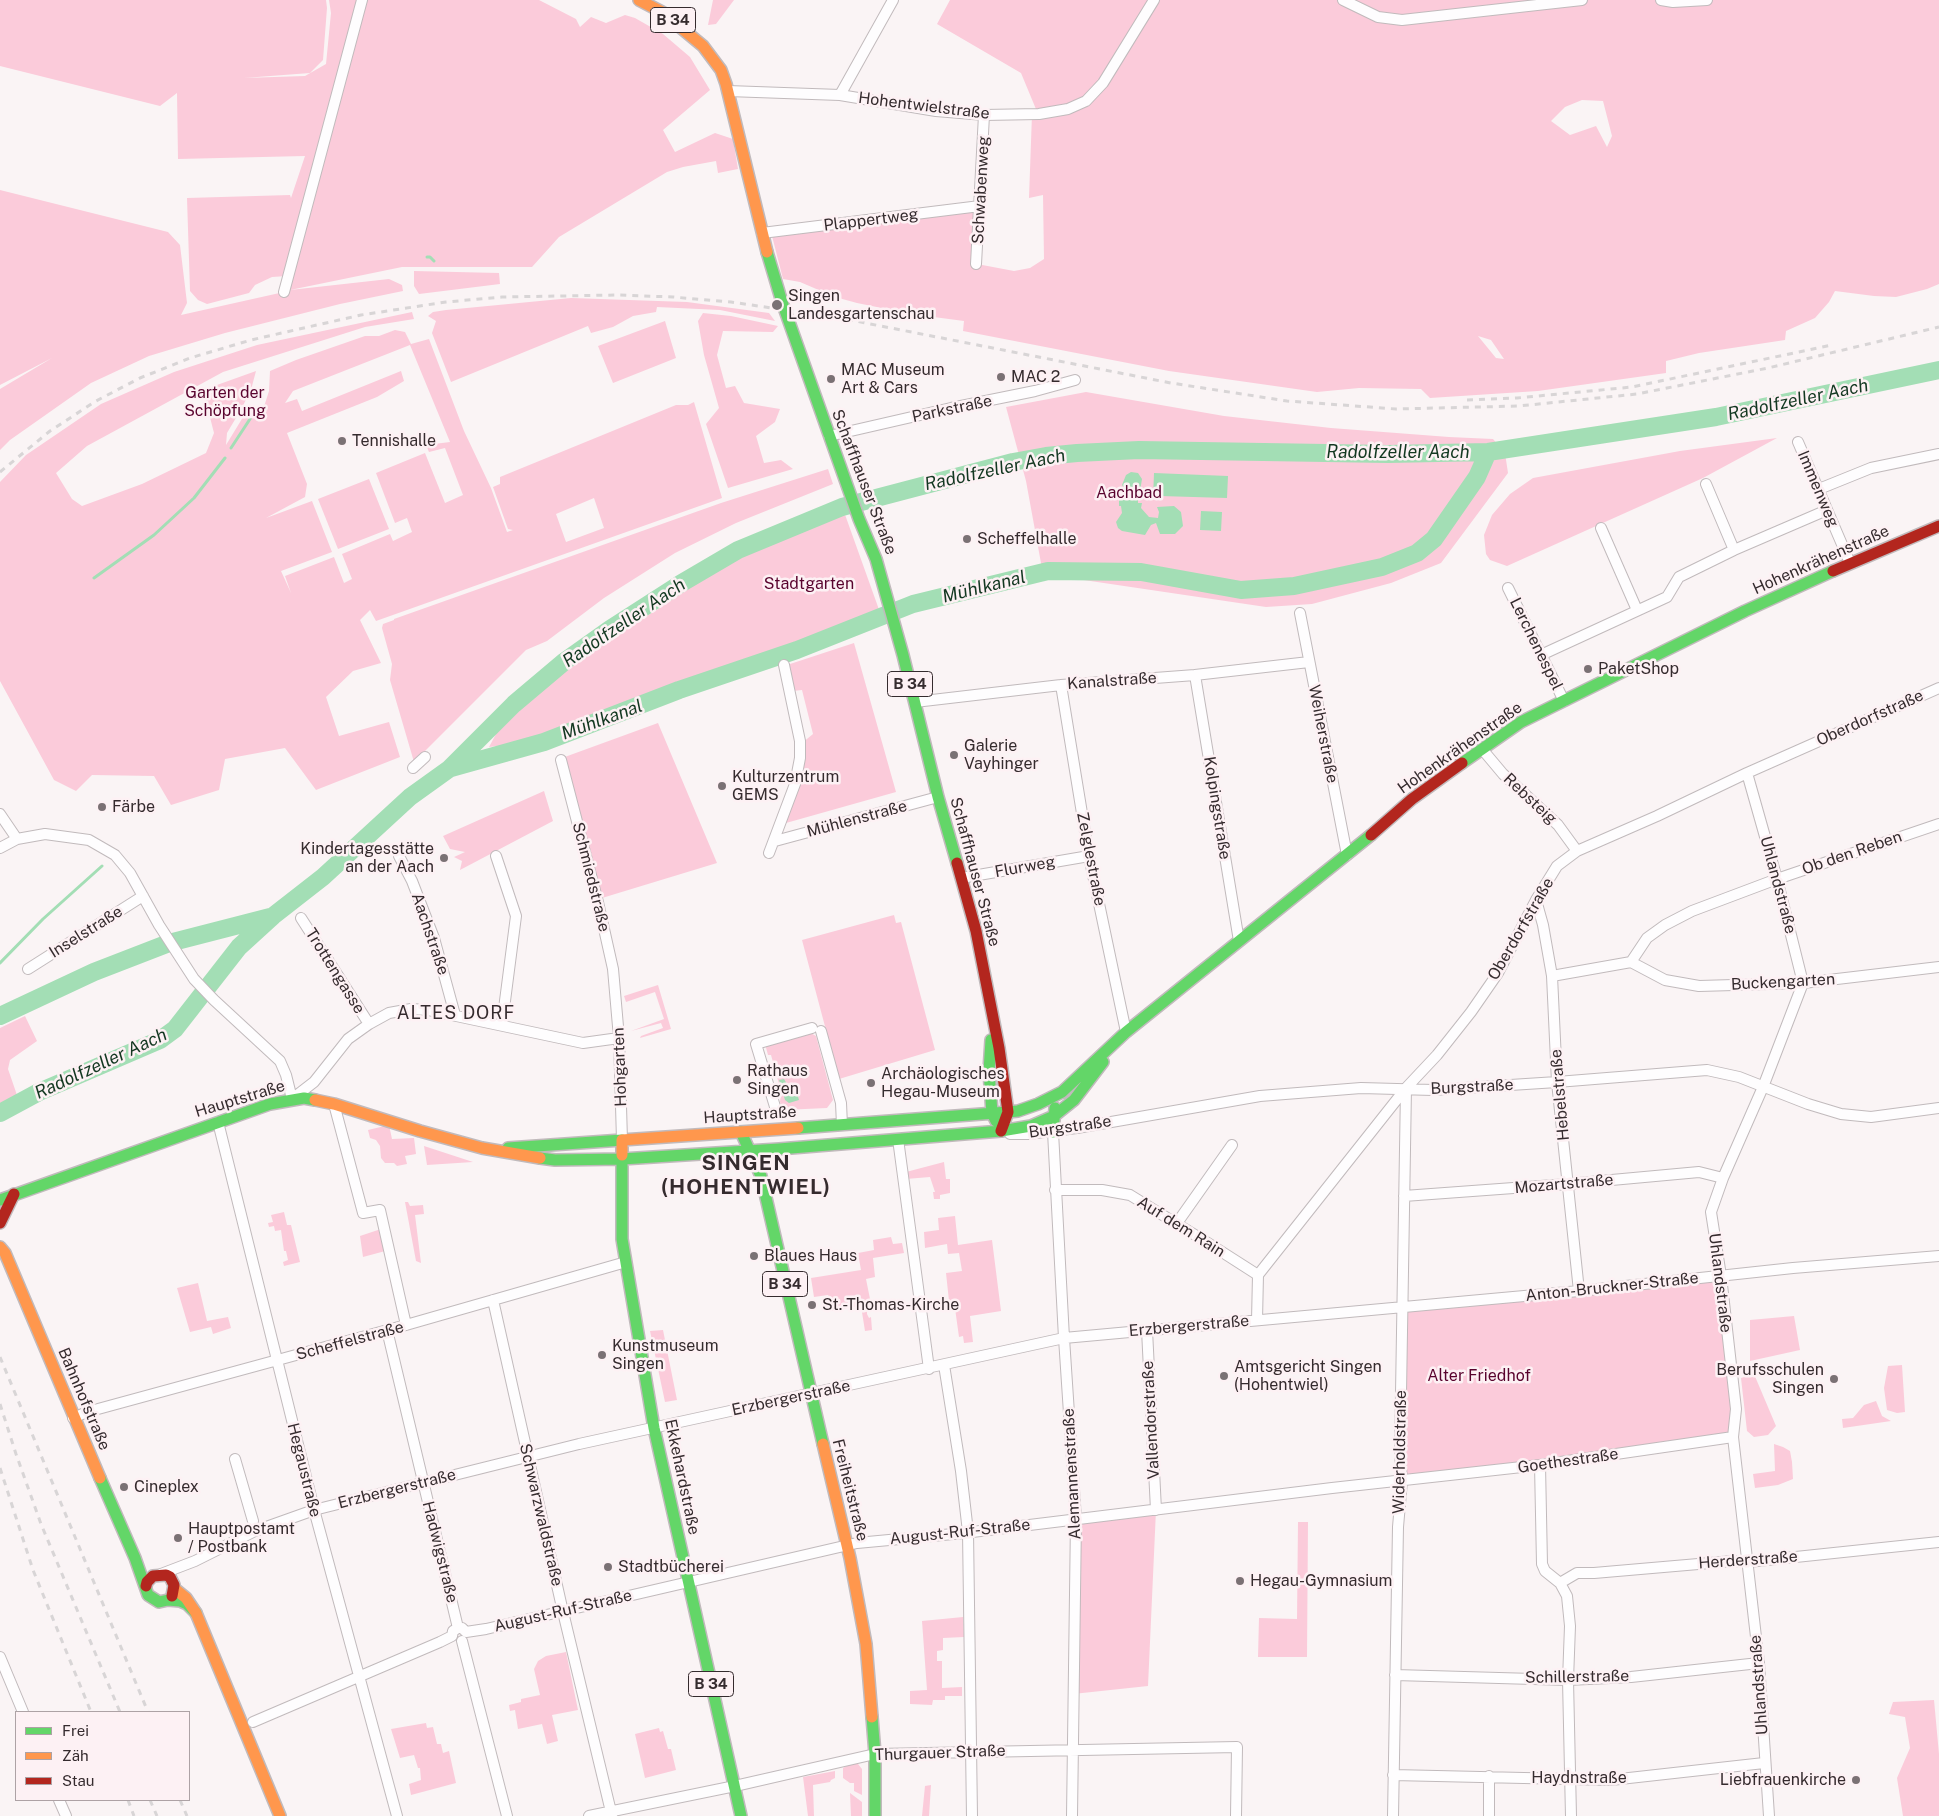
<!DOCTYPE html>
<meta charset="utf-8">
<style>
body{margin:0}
#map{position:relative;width:1939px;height:1816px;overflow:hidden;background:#faf4f5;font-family:"Public Sans",sans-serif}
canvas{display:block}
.legend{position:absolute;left:15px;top:1711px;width:175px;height:90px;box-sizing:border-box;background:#fdf1f4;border:1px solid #ada2a5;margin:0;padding:6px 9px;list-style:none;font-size:15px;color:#352b2e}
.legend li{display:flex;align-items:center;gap:10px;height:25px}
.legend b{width:25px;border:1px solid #ada2a5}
</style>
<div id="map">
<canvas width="1939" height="1816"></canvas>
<ul class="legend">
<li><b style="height:6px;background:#63d668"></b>Frei</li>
<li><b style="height:6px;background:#ff974d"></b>Zäh</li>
<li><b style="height:6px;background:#b3261e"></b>Stau</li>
</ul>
</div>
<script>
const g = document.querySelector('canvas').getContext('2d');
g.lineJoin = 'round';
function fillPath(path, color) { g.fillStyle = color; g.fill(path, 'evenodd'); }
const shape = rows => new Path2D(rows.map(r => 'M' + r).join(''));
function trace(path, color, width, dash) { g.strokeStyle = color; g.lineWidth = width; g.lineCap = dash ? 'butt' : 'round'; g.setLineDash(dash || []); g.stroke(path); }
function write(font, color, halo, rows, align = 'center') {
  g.font = font + ' "Public Sans",sans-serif'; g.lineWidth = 5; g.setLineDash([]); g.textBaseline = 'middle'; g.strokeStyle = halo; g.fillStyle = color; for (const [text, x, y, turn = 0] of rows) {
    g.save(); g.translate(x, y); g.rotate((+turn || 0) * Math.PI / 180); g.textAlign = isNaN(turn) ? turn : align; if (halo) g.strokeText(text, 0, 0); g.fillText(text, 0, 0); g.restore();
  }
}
fillPath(shape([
 [0,0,326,0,327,8,323,60,310,73,244,78,305,76,326,64,331,13,329,0,539,0,576,19,580,27,591,17,606,23,625,15,635,18,663,34,690,57,710,90,663,130,675,152,715,133,733,139,738,169,718,173,716,161,683,167,667,172,559,237,532,267,402,267,290,290,389,279,402,285,403,291,340,304,225,333,149,356,91,383,10,440,0,450,0,389,52,358,0,385,0,190,168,232,180,245,187,303,181,315,284,292,287,276,272,277,255,285,249,293,207,304,198,300,190,291,187,198,290,195,291,198,305,156,178,159,177,93,160,106,0,66],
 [713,0,734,0,716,24,708,25],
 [950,0,1939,0,1939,284,1927,289,1896,297,1874,296,1835,291,1829,302,1815,318,1786,331,1785,340,1699,353,1666,361,1666,373,1538,391,1430,398,1421,389,1359,388,1317,392,1169,371,963,331,964,321,911,314,857,303,835,297,800,282,783,279,771,232,980,206,977,264,1014,271,1030,268,1044,259,1043,195,1029,198,1032,114,1038,114,1021,73,937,24],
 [1582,100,1603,101,1612,136,1607,147,1596,126,1570,135,1551,121,1565,107],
 [1478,336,1491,340,1504,359,1496,358],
 [414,271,499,273,500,284,419,294,414,286],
 [571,298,687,302,769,313,775,321,720,310,657,307,656,312,633,316,613,327,591,333,588,326,451,382,432,333,436,321,428,316,433,312,446,310],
 [412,312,414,319,365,327,223,372,87,446,56,473,72,499,82,506,142,484,206,453,214,433,203,390,256,371,252,386,243,406,227,433,226,445,248,409,262,413,269,391,270,371,296,360,365,336,379,336,395,330,405,332,411,344,429,339,464,431,491,488,507,532,513,530,508,529,493,487,500,484,500,477,676,405,688,405,694,402,722,498,376,621,370,610,360,620,381,663,353,671,326,697,339,736,389,722,400,757,316,790,285,748,225,759,219,790,171,805,154,776,92,775,76,791,54,780,0,681,0,482,26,455,101,404,174,372,257,345],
 [410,345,450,442,426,445,429,452,445,448,463,495,445,503,425,453,376,473,395,523,407,518,412,532,393,541,390,534,342,554,352,579,344,583,334,557,285,576,291,593,281,571,332,552,312,501,266,518,305,497,307,484,287,433,377,397,404,381,401,371,302,411,297,399,285,403,293,391],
 [594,498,604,528,566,542,556,514],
 [703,313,731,316,778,326,773,332,723,331,717,355,726,388,735,386,744,403,780,409,775,422,756,436,764,463,781,460,793,469,728,488,706,424,719,408,704,355,698,321],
 [665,321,676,358,613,383,598,346],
 [1086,392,1224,416,1331,428,1449,437,1493,439,1505,453,1508,473,1441,563,1391,583,1312,604,1266,607,1043,574,1026,481,1006,407],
 [1777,438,1703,478,1507,566,1490,560,1486,554,1484,535,1492,515,1510,494,1533,478,1680,451],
 [828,469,833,484,736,523,675,553,604,598,547,641,526,650,414,762,390,680,392,664,382,628,383,624,394,620,394,619,721,503],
 [369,479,389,529,338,549,318,499],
 [843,509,882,618,679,689,544,741,489,747,515,699,619,631,655,611,740,553],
 [854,643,896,792,786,823,799,785,802,743,813,734,802,690,793,691,787,665],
 [658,723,717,863,602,898,562,758],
 [544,791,553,821,460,870,462,861,454,857,465,852,450,849,443,836],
 [894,915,896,923,901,922,935,1050,839,1079,802,940],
 [658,985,671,1029,640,1038,641,1036,663,1028,661,1023,631,1031,664,1019,655,992,626,1002,624,996],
 [25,1016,37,1041,10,1060,8,1069,18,1098,0,1109,0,1028],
 [809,1032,816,1036,833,1100,827,1108,783,1110,780,1102,781,1091,771,1055,768,1055,765,1044],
 [389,1125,392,1139,414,1138,416,1154,405,1156,407,1164,397,1166,394,1163,385,1163,381,1158,380,1146,376,1140,370,1138,368,1130],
 [424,1146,473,1162,427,1165],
 [944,1162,946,1179,950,1179,950,1193,940,1195,940,1199,934,1199,933,1192,935,1192,930,1177,906,1179,906,1172],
 [405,1202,408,1202,410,1206,423,1205,424,1214,415,1215,421,1263,416,1261],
 [284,1212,287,1225,291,1225,300,1262,284,1266,283,1262,288,1260,286,1251,284,1251,281,1230,275,1231,274,1226,269,1227,268,1223,273,1222,271,1215],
 [955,1216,958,1245,992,1240,1001,1311,970,1316,973,1342,964,1343,963,1336,959,1337,954,1301,949,1301,946,1273,962,1271,959,1253,948,1254,947,1244,925,1248,924,1232,939,1230,938,1218],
 [384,1228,389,1250,363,1257,360,1236],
 [891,1237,893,1244,902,1243,904,1253,873,1258,875,1277,866,1279,872,1309,867,1310,867,1314,869,1318,871,1317,872,1330,865,1331,861,1306,831,1311,828,1295,814,1297,811,1278,861,1270,858,1253,874,1250,873,1240],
 [1721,1276,1733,1437,1402,1481,1404,1307],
 [198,1283,207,1321,228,1317,231,1328,213,1334,211,1327,190,1332,177,1288],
 [1794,1316,1800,1350,1750,1361,1750,1320],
 [663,1330,677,1400,665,1402,650,1331],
 [1902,1365,1905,1412,1897,1413,1887,1410,1884,1388,1888,1366],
 [1754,1374,1776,1426,1768,1435,1754,1437,1747,1431,1741,1378],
 [1876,1401,1882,1416,1891,1421,1843,1428,1842,1419,1853,1418,1864,1405],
 [1774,1444,1783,1447,1790,1451,1792,1462,1793,1479,1778,1485,1755,1488,1753,1474,1775,1471],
 [1156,1510,1148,1686,1073,1694,1076,1519],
 [1298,1522,1308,1522,1307,1657,1258,1657,1259,1618,1297,1619],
 [963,1617,964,1637,943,1638,943,1650,937,1651,937,1661,942,1661,942,1688,962,1687,962,1696,945,1696,945,1700,933,1700,932,1705,910,1704,910,1691,927,1690,922,1621],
 [566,1652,578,1710,552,1715,558,1741,547,1744,542,1724,518,1729,515,1710,510,1711,509,1705,521,1702,521,1699,540,1695,534,1669,538,1661,546,1656],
 [1934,1700,1939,1754,1939,1816,1903,1816,1897,1778,1910,1748,1905,1717,1889,1714,1893,1702],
 [426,1723,427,1728,433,1727,437,1744,441,1744,443,1753,449,1751,456,1783,411,1795,409,1784,421,1780,420,1768,418,1768,414,1755,400,1758,391,1729],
 [659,1728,660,1732,663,1731,668,1749,671,1749,676,1770,645,1778,635,1734],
 [850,1764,858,1764,862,1769,862,1795,854,1791,854,1783,850,1783,843,1778,843,1768],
 [835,1771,835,1778,831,1780,830,1782,813,1785,814,1816,808,1816,803,1777],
 [931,1785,929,1816,922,1816,925,1786],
 [850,1793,862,1802,862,1816,851,1816]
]), '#fbcbda');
fillPath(shape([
 [1131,472,1138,473,1142,479,1140,491,1135,492,1134,497,1138,497,1138,503,1142,503,1141,508,1149,517,1158,518,1159,512,1157,507,1174,506,1181,512,1183,526,1175,534,1160,534,1156,523,1151,525,1145,535,1122,531,1118,528,1116,522,1122,513,1121,506,1119,506,1119,497,1120,496,1121,490,1125,489,1122,485,1126,475],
 [1154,473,1228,476,1227,498,1160,496,1157,499,1153,499],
 [1201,511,1222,512,1221,531,1200,530],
 [784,1079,791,1091,797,1093,799,1100,789,1103,785,1100,779,1080]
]), '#a3deb5');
trace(shape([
 [427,257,430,257,434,261],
 [231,448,250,419],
 [94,578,154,535,194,498,225,458],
 [0,963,43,919,102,866]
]), '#a3deb5', 3);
trace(shape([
 [451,768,544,742,679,690,797,650,913,604,1048,571,1141,572,1241,590,1294,586,1382,567,1417,553,1434,539,1477,477,1488,452],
 [0,1016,94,972,169,943,270,917],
 [0,1113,39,1092,160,1040,175,1029,239,947,273,916,323,877,410,797,449,769,514,704,565,661,610,629,680,584,738,550,842,507,1013,462,1046,456,1077,453,1139,450,1388,454,1488,452,1716,417,1939,370]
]), '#a3deb5', 18);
const street = shape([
 [1343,0,1378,17,1402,20,1582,0],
 [1661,0,1673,2,1707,0],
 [728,91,840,95,936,111,984,115,1039,114,1068,109,1086,101,1103,83,1154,0],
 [840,95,893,0],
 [762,233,980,206],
 [976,264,984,115],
 [284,292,362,0],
 [829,436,951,408,1035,391,1075,380],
 [1798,442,1850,563],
 [1706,484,1734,550],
 [1819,489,1871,468,1939,454],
 [1601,528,1637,610],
 [1508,588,1564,701],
 [1300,613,1347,855],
 [1541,655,1667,597,1679,577,1734,550,1827,510],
 [1195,675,1239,941],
 [1061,685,1089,856,1126,1032],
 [915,702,1061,685,1195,675,1309,662],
 [1482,749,1503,774,1558,825,1577,851],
 [561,760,598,902,613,969,619,1038,622,1140],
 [413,768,425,757],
 [1747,773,1777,879,1803,983,1763,1087,1723,1178,1711,1212,1721,1276,1736,1409,1733,1437,1759,1663,1769,1816],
 [0,814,17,839],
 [775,841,938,797],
 [0,848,17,839,45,834,89,840,115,855,130,873,159,925,194,979,214,1000,280,1061,286,1075,292,1099,314,1082,348,1039,369,1024,389,1013,411,1009,428,1010,583,1043,619,1038],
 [769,853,795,784,800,758,800,741,784,665],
 [399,856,412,881,434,938,455,1015],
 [496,856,516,916,502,1024],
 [961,878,1089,856],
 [1536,900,1543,925,1552,976,1557,1082,1579,1291],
 [301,918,369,1024],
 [1631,962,1665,980,1699,986,1803,983,1939,967],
 [28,969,143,896],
 [1552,976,1631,962,1647,938,1665,925,1692,911,1777,879,1939,824],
 [821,1031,841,1103,842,1125],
 [334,1104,363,1213,380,1210,406,1325],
 [776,1110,756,1044,812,1028],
 [218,1122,316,1517,397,1816],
 [1053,1132,1064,1338,1076,1519,1072,1816],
 [1010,1134,1028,1134,1077,1128,1260,1096,1361,1088,1433,1090,1557,1082,1707,1070,1739,1077,1808,1104,1841,1114,1871,1117,1939,1108],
 [898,1139,929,1369],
 [1055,1190,1102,1190,1130,1195,1208,1243,1258,1275,1257,1320],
 [1404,1196,1568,1184,1699,1172,1723,1178],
 [1177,1223,1232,1145],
 [1258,1275,1406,1088,1437,1055,1471,1012,1498,973,1536,900,1557,866,1577,851,1657,816,1747,773,1939,688],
 [493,1300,563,1612,612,1816],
 [387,1330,458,1628],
 [1147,1330,1156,1510],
 [944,1365,961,1471,968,1532,972,1816],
 [73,1418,87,1412,406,1325,626,1262],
 [235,1459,253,1521],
 [1540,1465,1542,1564,1545,1571,1560,1583,1567,1596,1570,1626,1568,1680,1571,1816],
 [161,1574,195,1561,255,1531,314,1510,579,1444,1064,1338,1579,1291,1793,1268,1939,1256],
 [1560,1583,1577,1573,1594,1573,1733,1561,1748,1562,1939,1542],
 [462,1641,507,1816],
 [0,1657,23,1712],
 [1395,1675,1568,1680,1631,1677,1759,1663],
 [253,1722,440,1642,452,1636,453,1631,458,1628,462,1628,466,1632,486,1629,857,1543,964,1533,1332,1488,1540,1465,1733,1437],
 [1393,1775,1611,1780,1764,1763],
 [59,1800,66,1816],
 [589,1816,735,1786,875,1754,1237,1747,1236,1816],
 [1393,1816,1398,1527,1402,1481,1400,1454,1406,1088],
 [1489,1816,1489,1776]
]);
const fast = shape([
 [767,252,782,302,859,519,876,559,903,655,938,797,957,863],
 [1462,763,1521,722,1745,611,1833,571],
 [991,1040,989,1071,992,1113,996,1121],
 [1008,1112,1018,1111,1038,1104,1062,1092,1126,1032,1371,835],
 [798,1128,1008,1112],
 [1001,1131,1031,1126,1054,1116,1074,1100,1103,1062],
 [741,1132,761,1176,823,1444],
 [1053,1132,1055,1108],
 [508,1148,622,1140],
 [622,1155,622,1239,654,1428,741,1816],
 [540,1158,555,1160,622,1159],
 [622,1159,779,1149,1001,1131],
 [0,1200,270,1104,304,1098,315,1100],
 [100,1478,135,1558,148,1595,159,1602,168,1600,180,1601,187,1604,196,1613],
 [872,1717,875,1754,875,1816]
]);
const slow = shape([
 [639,0,662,12,703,46,721,70,726,84,767,252],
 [315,1100,334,1104,420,1131,482,1148,540,1158],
 [622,1155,622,1140,798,1128],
 [0,1247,5,1253,100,1478],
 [823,1444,850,1558,866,1644,872,1717],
 [175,1589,186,1598,196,1613,280,1816]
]);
const jam = shape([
 [1833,571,1939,526],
 [1371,835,1412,799,1462,763],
 [957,863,976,931,999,1048,1008,1112,1001,1131],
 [0,1223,14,1194],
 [146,1586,147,1582,153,1576,166,1575,170,1577,174,1585,172,1596]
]);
trace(street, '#c1babc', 12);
trace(fast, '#c1babc', 14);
trace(slow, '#c1babc', 14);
trace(jam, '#c1babc', 14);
trace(street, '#fefdfe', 10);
trace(fast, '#63d668', 11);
trace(slow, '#ff974d', 11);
trace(jam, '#b3261e', 11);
trace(shape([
 [1467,400,1517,398,1632,387,1832,345],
 [0,472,50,431,96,401,140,378,190,358,251,340,361,315,446,302,502,297,617,295,673,297,731,302,840,318,1171,383,1287,401,1396,409,1519,406,1637,394,1768,368,1939,327],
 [0,1357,148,1712],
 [0,1404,16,1454,41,1524,120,1712],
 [0,1468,33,1570,91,1712],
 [128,1800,134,1816],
 [150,1800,157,1816],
 [180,1800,187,1816]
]), '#d8d5d6', 3, [6, 6]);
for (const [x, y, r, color] of [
 [777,305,6,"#7a7174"],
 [1001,377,5,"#7a7174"],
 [831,379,5,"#7a7174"],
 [342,441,5,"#7a7174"],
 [967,539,5,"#7a7174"],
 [1588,669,5,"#7a7174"],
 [954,755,5,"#7a7174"],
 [722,786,5,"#7a7174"],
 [102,807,5,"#7a7174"],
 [444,858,5,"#7a7174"],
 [737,1080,5,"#7a7174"],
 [871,1083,5,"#7a7174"],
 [754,1256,5,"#7a7174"],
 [812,1305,5,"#7a7174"],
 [602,1355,5,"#7a7174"],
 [1224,1376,5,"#7a7174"],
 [1834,1379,5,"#7a7174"],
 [124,1487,5,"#7a7174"],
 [178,1538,5,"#7a7174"],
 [608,1567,5,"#7a7174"],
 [1240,1581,5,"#7a7174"],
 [1856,1780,5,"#7a7174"]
]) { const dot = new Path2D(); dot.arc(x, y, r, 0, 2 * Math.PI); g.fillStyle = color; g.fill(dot); trace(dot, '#fdf1f4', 2); }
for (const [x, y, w] of [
 [673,20,45],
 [910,684,45],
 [785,1284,45],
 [711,1684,45]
]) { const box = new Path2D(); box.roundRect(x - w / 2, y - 12.5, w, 25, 4); g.fillStyle = '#fdf1f4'; g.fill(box); trace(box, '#352b2e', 1); }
write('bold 15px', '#352b2e', null, [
 ["B 34",673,20],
 ["B 34",910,684],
 ["B 34",785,1284],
 ["B 34",711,1684]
]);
write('16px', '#352b2e', '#fdf1f4', [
 ["Hohentwielstraße",924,106,7],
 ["Schwabenweg",981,190,-87],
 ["Plappertweg",871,220,-7],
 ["Parkstraße",952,409,-12],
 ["Schaffhauser Straße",864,482,69],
 ["Immenweg",1818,489,67],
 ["Hohenkrähenstraße",1821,560,-24],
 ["Lerchenespel",1536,644,64],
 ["Kanalstraße",1112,681,-4],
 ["Oberdorfstraße",1870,718,-24],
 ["Weiherstraße",1323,734,79],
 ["Hohenkrähenstraße",1460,748,-35],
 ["Rebsteig",1530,799,43],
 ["Kolpingstraße",1217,808,81],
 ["Mühlenstraße",857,819,-15],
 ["Ob den Reben",1852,853,-19],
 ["Zelglestraße",1091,859,79],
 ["Flurweg",1025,867,-10],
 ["Schaffhauser Straße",975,872,75],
 ["Schmiedstraße",591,877,76],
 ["Uhlandstraße",1778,885,75],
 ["Oberdorfstraße",1521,929,-60],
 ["Inselstraße",86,932,-32],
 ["Aachstraße",430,934,71],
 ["Trottengasse",335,971,58],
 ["Buckengarten",1783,982,-3],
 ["Hohgarten",620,1067,-92],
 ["Burgstraße",1472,1087,-3],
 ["Hebelstraße",1560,1095,-95],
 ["Hauptstraße",240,1099,-17],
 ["Hauptstraße",750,1115,-4],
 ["Burgstraße",1070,1127,-8],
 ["Mozartstraße",1564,1184,-5],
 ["Auf dem Rain",1181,1227,32],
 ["Uhlandstraße",1720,1283,83],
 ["Anton-Bruckner-Straße",1612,1287,-6],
 ["Erzbergerstraße",1189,1326,-5],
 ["Scheffelstraße",350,1341,-15],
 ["Erzbergerstraße",791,1398,-12],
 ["Bahnhofstraße",84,1399,67],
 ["Vallendorstraße",1151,1420,-93],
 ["Widerholdstraße",1400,1452,-89],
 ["Goethestraße",1568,1461,-8],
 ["Hegaustraße",304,1470,76],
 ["Alemannenstraße",1072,1474,-93],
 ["Ekkehardstraße",682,1477,78],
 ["Erzbergerstraße",397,1489,-14],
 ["Freiheitstraße",850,1490,76],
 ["Schwarzwaldstraße",541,1515,77],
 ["August-Ruf-Straße",960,1532,-6],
 ["Hadwigstraße",440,1552,76],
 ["Herderstraße",1748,1560,-4],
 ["August-Ruf-Straße",563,1611,-13],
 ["Schillerstraße",1577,1677,-1],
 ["Uhlandstraße",1759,1685,-94],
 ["Thurgauer Straße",940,1753,-2],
 ["Haydnstraße",1579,1778]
]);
write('16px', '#352b2e', '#fdf1f4', [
 ["Singen",788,296],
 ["Landesgartenschau",788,314],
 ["MAC Museum",841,370],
 ["Art & Cars",841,388],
 ["MAC 2",1011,377],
 ["Tennishalle",352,441],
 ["Scheffelhalle",977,539],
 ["PaketShop",1598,669],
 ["Galerie",964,746],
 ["Vayhinger",964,764],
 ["Kulturzentrum",732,777],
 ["GEMS",732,795],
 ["Färbe",112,807],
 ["Kindertagesstätte",434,849,"right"],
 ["an der Aach",434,867,"right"],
 ["Rathaus",747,1071],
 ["Singen",747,1089],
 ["Archäologisches",881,1074],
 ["Hegau-Museum",881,1092],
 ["Blaues Haus",764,1256],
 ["St.-Thomas-Kirche",822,1305],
 ["Kunstmuseum",612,1346],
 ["Singen",612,1364],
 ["Amtsgericht Singen",1234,1367],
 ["(Hohentwiel)",1234,1385],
 ["Berufsschulen",1824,1370,"right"],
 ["Singen",1824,1388,"right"],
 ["Cineplex",134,1487],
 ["Hauptpostamt",188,1529],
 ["/ Postbank",188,1547],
 ["Stadtbücherei",618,1567],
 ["Hegau-Gymnasium",1250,1581],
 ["Liebfrauenkirche",1846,1780,"right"]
], 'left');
write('16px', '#59032e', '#fdf1f4', [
 ["Garten der",225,393],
 ["Schöpfung",225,411],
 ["Aachbad",1129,493],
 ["Stadtgarten",809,584],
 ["Alter Friedhof",1479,1376]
]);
write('italic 18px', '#133821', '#fdf1f4', [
 ["Radolfzeller Aach",1798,400,-12],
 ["Radolfzeller Aach",1398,452],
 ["Radolfzeller Aach",995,470,-12],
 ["Mühlkanal",984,587,-14],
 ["Radolfzeller Aach",624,623,-34],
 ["Mühlkanal",602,720,-20],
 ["Radolfzeller Aach",101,1064,-25]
]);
g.letterSpacing = '1px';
write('18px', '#352b2e', '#fdf1f4', [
 ["ALTES DORF",456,1013]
]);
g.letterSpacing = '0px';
g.letterSpacing = '1px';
write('bold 21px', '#352b2e', '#fdf1f4', [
 ["SINGEN",746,1164],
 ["(HOHENTWIEL)",746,1188]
]);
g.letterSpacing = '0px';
</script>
